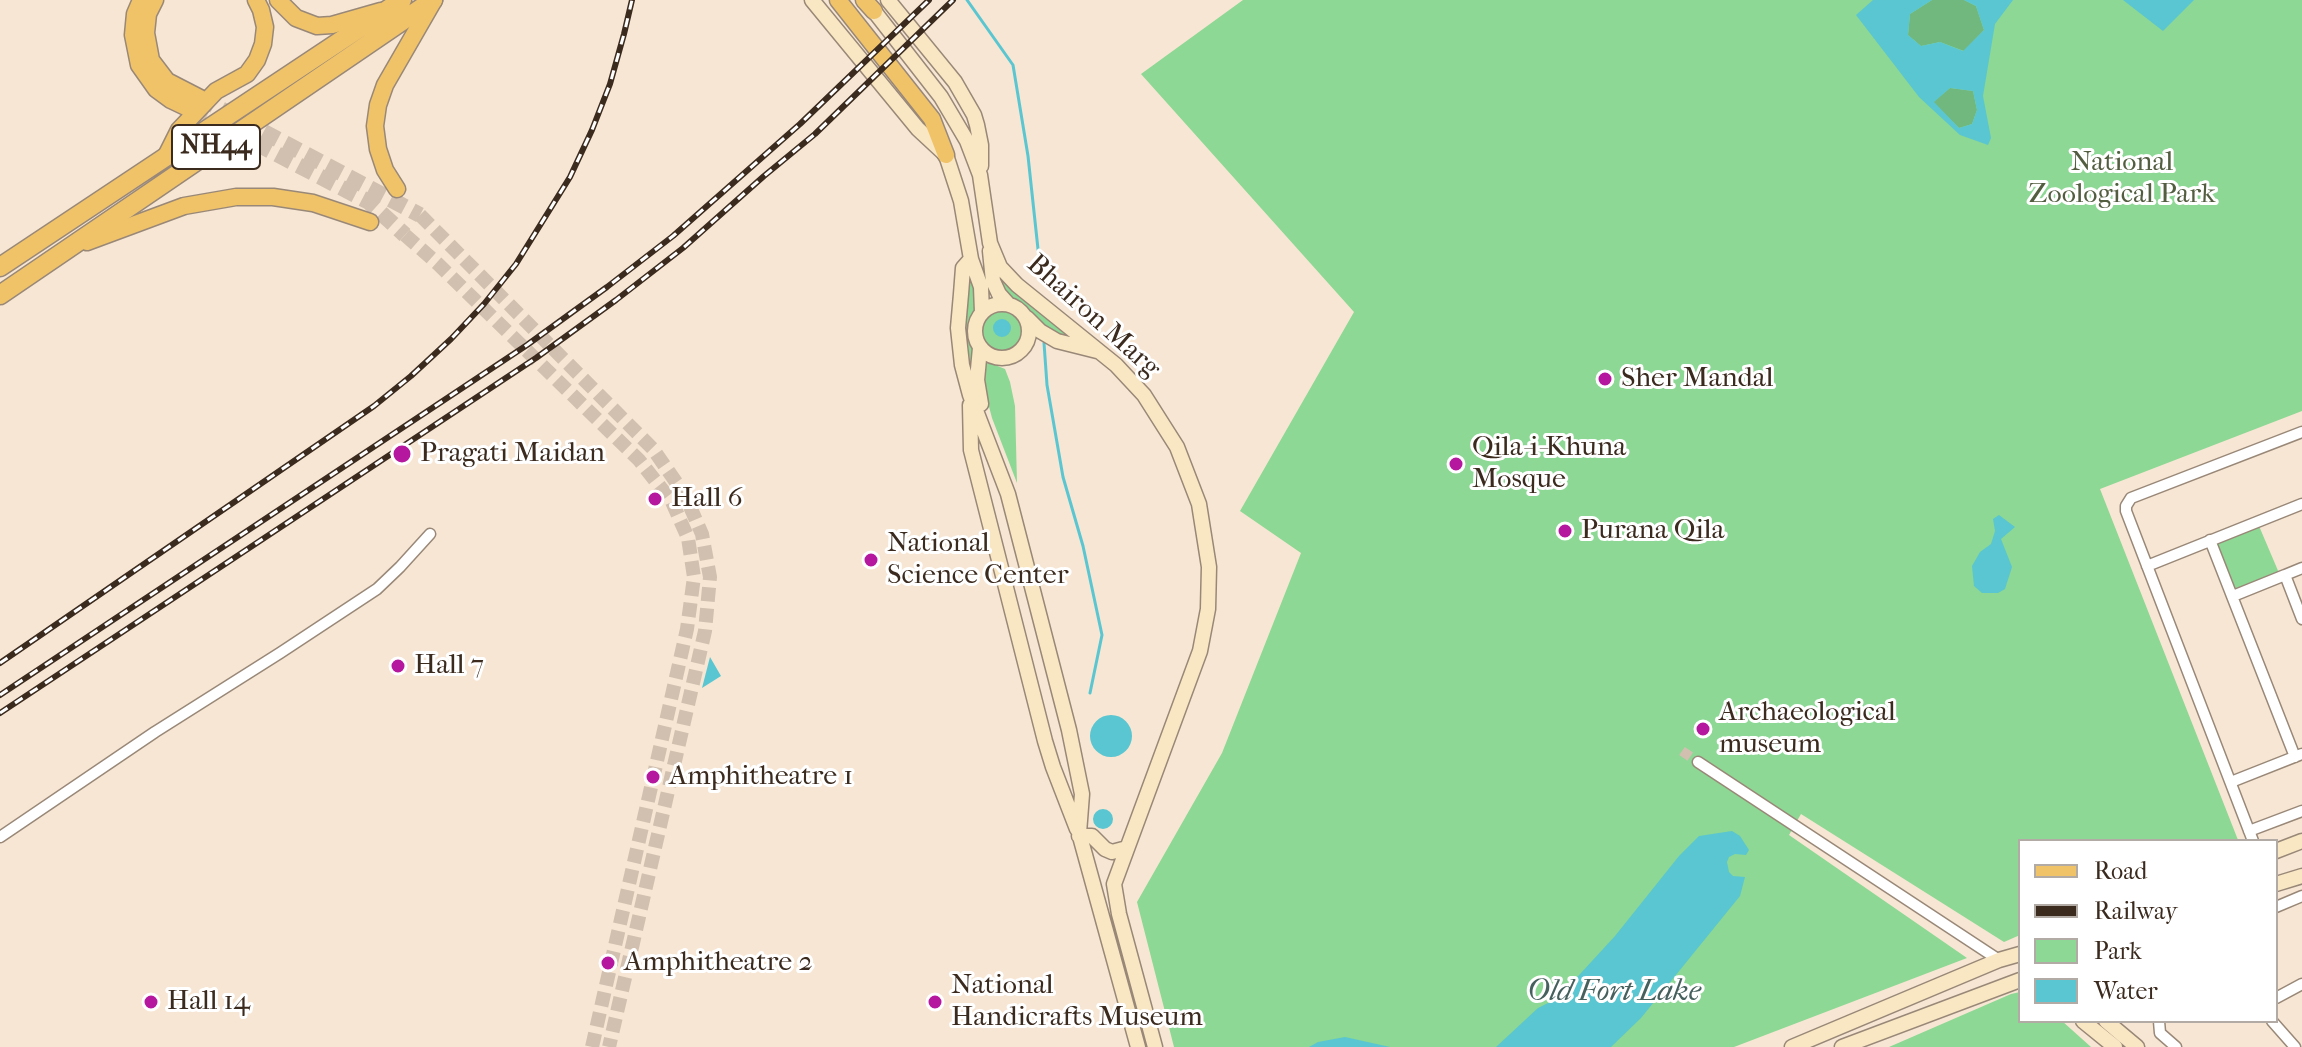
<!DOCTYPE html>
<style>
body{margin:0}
#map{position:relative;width:2302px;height:1047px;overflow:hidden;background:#f7e6d3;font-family:"IM FELL French Canon",serif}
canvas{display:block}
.legend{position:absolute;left:2018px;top:839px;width:260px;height:184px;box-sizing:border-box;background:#fff;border:2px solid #b1aaa5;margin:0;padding:10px 14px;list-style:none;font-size:24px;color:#3b2a1e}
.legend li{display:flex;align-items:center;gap:16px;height:40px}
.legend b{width:40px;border:2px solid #b1aaa5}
</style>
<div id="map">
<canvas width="2302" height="1047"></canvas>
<ul class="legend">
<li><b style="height:10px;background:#f0c369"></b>Road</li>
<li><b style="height:10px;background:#3b2a1e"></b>Railway</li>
<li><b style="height:22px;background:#8cd894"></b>Park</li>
<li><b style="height:22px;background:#5ac6d1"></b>Water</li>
</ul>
</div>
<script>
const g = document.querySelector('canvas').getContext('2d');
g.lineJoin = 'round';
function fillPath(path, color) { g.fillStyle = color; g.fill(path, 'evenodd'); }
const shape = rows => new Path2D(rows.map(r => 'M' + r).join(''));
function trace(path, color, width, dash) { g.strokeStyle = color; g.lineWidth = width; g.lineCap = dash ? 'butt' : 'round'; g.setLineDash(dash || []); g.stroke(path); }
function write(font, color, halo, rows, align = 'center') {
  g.font = font + ' "IM FELL French Canon",serif'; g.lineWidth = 6; g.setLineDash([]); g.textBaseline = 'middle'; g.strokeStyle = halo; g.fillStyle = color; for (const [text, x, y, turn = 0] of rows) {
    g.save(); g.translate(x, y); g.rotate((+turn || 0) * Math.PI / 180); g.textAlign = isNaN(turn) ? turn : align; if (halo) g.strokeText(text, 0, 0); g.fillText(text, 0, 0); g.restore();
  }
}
fillPath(shape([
 [1243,0,2302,0,2302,411,2100,489,2238,840,2020,841,2020,935,2004,942,1801,814,1789,835,1967,958,1734,1047,1174,1047,1137,902,1222,753,1301,553,1240,511,1354,312,1141,74],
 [997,269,1028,304,1074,338,1059,335,1046,328,1026,306,1013,300,1003,289],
 [970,278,976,292,975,313,969,325,970,339,975,350,971,373,966,325],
 '981 331a21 21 0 1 1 42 0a21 21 0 1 1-42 0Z',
 [985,361,1005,369,1010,382,1015,406,1017,483,992,418,982,380],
 [2259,526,2279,573,2236,590,2217,543],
 [2020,992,2020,1021,2062,1021,2091,1047,1889,1047,2011,994]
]), '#8cd894');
fillPath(shape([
 [1932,0,1964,0,1976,6,1984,30,1964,51,1940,42,1921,46,1908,35,1910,14],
 [1950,88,1973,91,1977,110,1972,124,1959,128,1933,102]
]), '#71b87e');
fillPath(shape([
 [1873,0,1932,0,1910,14,1908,35,1921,46,1940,42,1963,51,1984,30,1976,6,1964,0,2013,0,1995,24,1983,96,1991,138,1988,145,1960,135,1919,97,1856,15],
 [1950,88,1973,91,1977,110,1972,124,1959,128,1934,102],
 [2123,0,2194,0,2163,31],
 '993 328a9 9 0 1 1 18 0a9 9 0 1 1-18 0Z',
 [1999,515,2015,527,2001,539,2012,567,2005,589,1998,593,1982,593,1974,586,1972,566,1980,552,1991,544,1995,531,1993,519],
 [710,657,721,676,702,688],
 '1090 736a21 21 0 1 1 42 0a21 21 0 1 1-42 0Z',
 '1093 819a10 10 0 1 1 20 0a10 10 0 1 1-20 0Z',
 [1732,831,1740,836,1749,850,1746,855,1735,854,1729,857,1727,862,1729,872,1733,876,1745,877,1740,896,1641,1018,1611,1047,1496,1047,1538,1008,1558,998,1615,936,1679,856,1699,836],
 [1345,1037,1390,1047,1309,1047,1318,1042]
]), '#5ac6d1');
trace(shape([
 [967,0,1013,65,1028,156,1041,277],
 [1044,343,1047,385,1063,477,1083,546,1102,635,1090,693]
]), '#5ac6d1', 3);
trace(shape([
 [1682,751,1698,762]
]), '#d1c0af', 10, [10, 5]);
trace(shape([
 [420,215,653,449,685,495,702,534,710,577,705,631,609,1047],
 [405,235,438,264,639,460,672,502,688,538,694,577,687,629,592,1047]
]), '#d1c0af', 14, [14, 7]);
trace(shape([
 [200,98,420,215],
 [192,110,369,202,405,235]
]), '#d1c0af', 16, [16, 8]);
const minor = shape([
 [2210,540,2295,757],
 [2147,566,2302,504],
 [2302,568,2285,575,2302,619],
 [2233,596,2285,575],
 [1698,762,1999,960],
 [2231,782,2302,754],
 [2249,831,2302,811],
 [0,837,155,732,280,653,377,589,400,567,430,534],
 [2253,841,2126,511,2126,506,2131,498,2302,432],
 [2276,907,2302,896],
 [2276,998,2302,984],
 [2159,1021,2160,1033,2176,1047],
 [2272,1021,2295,1047]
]);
const secondary = shape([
 [812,0,918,129,946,155,961,201,971,259,981,287,982,312],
 [888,0,955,82,974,115,977,125,981,145,981,166],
 [874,11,941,97,967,141,980,175,990,243,1000,267,1017,285,1116,365,1144,395,1177,447,1199,504,1209,567,1208,609,1200,651,1114,884,1119,914,1155,1047],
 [990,251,993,281,999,294,1008,304],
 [971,259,963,268,961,294,958,328,962,365,970,395,1008,494,1069,730,1082,794,1079,833,1138,1047],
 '975 331a27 27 0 1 1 54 0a27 27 0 1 1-54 0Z',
 [1027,318,1040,331,1057,341,1097,351],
 [980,348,977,380,981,404],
 [970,405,971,450,1045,741,1053,767,1077,829],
 [1079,836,1092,836,1105,849,1112,852,1127,848],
 [2276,851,2302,841],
 [2276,884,2302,876],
 [2083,1021,2115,1047],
 [2106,1021,2137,1047],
 [1792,1047,1999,960,2020,954],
 [1842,1047,2020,980]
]);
const primary = shape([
 [141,0,135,14,133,35,139,65,156,89,171,100,192,110],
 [155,0,148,14,146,33,151,60,167,81,200,98],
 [278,0,296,18,317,26,332,25,381,11],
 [838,0,932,119,946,155],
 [864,0,874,11],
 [165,158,179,130,216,91,247,74,257,60,263,44,265,27,261,10,256,0],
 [397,189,385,170,378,149,375,126,378,105,385,85,434,0],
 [87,242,184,206,236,197,273,197,313,203,370,222]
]);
const trunk = shape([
 [0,267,402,0],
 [0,295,433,0]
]);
trace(minor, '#998878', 13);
trace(secondary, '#998878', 17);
trace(primary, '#998878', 19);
trace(trunk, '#998878', 21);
trace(minor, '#fff', 10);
trace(secondary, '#f9e7c3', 14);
trace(primary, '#f0c369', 16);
trace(trunk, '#f0c369', 18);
const rail = shape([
 [0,663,374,406,411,376,451,339,484,304,516,264,570,177,592,130,610,84,624,34,632,0],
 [0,695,527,345,607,287,673,236,800,124,929,0],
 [0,713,536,358,616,300,683,248,764,176,815,134,953,0]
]);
trace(rail, '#3b2a1e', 6);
trace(rail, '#fff', 3, [9]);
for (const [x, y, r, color] of [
 [1605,379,8,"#b5179e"],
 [402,454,10,"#b5179e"],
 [1456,464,8,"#b5179e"],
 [655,499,8,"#b5179e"],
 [1565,531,8,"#b5179e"],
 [871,560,8,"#b5179e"],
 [398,666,8,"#b5179e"],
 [1703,729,8,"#b5179e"],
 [653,777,8,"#b5179e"],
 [608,963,8,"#b5179e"],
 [151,1002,8,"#b5179e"],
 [935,1002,8,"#b5179e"]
]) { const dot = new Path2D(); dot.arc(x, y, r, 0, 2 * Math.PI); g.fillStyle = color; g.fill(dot); trace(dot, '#fff', 3); }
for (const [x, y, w] of [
 [216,147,88]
]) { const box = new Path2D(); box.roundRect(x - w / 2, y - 22, w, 44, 6); g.fillStyle = '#fff'; g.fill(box); trace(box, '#3b2a1e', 2); }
write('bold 26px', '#3b2a1e', null, [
 ["NH44",216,147]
]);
write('28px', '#535e41', '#fff', [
 ["National",2122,163],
 ["Zoological Park",2122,195]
]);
write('28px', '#3b2a1e', '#fff', [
 ["Bhairon Marg",1093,317,42]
]);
write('28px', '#3b2a1e', '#fff', [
 ["Sher Mandal",1621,379],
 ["Qila-i-Khuna",1472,448],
 ["Mosque",1472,480],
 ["Pragati Maidan",420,454],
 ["Hall 6",671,499],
 ["Purana Qila",1581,531],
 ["National",887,544],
 ["Science Center",887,576],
 ["Hall 7",414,666],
 ["Archaeological",1719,713],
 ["museum",1719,745],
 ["Amphitheatre 1",669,777],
 ["Amphitheatre 2",624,963],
 ["National",951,986],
 ["Handicrafts Museum",951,1018],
 ["Hall 14",167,1002]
], 'left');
write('italic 30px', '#46615d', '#fff', [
 ["Old Fort Lake",1614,993]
]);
</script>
